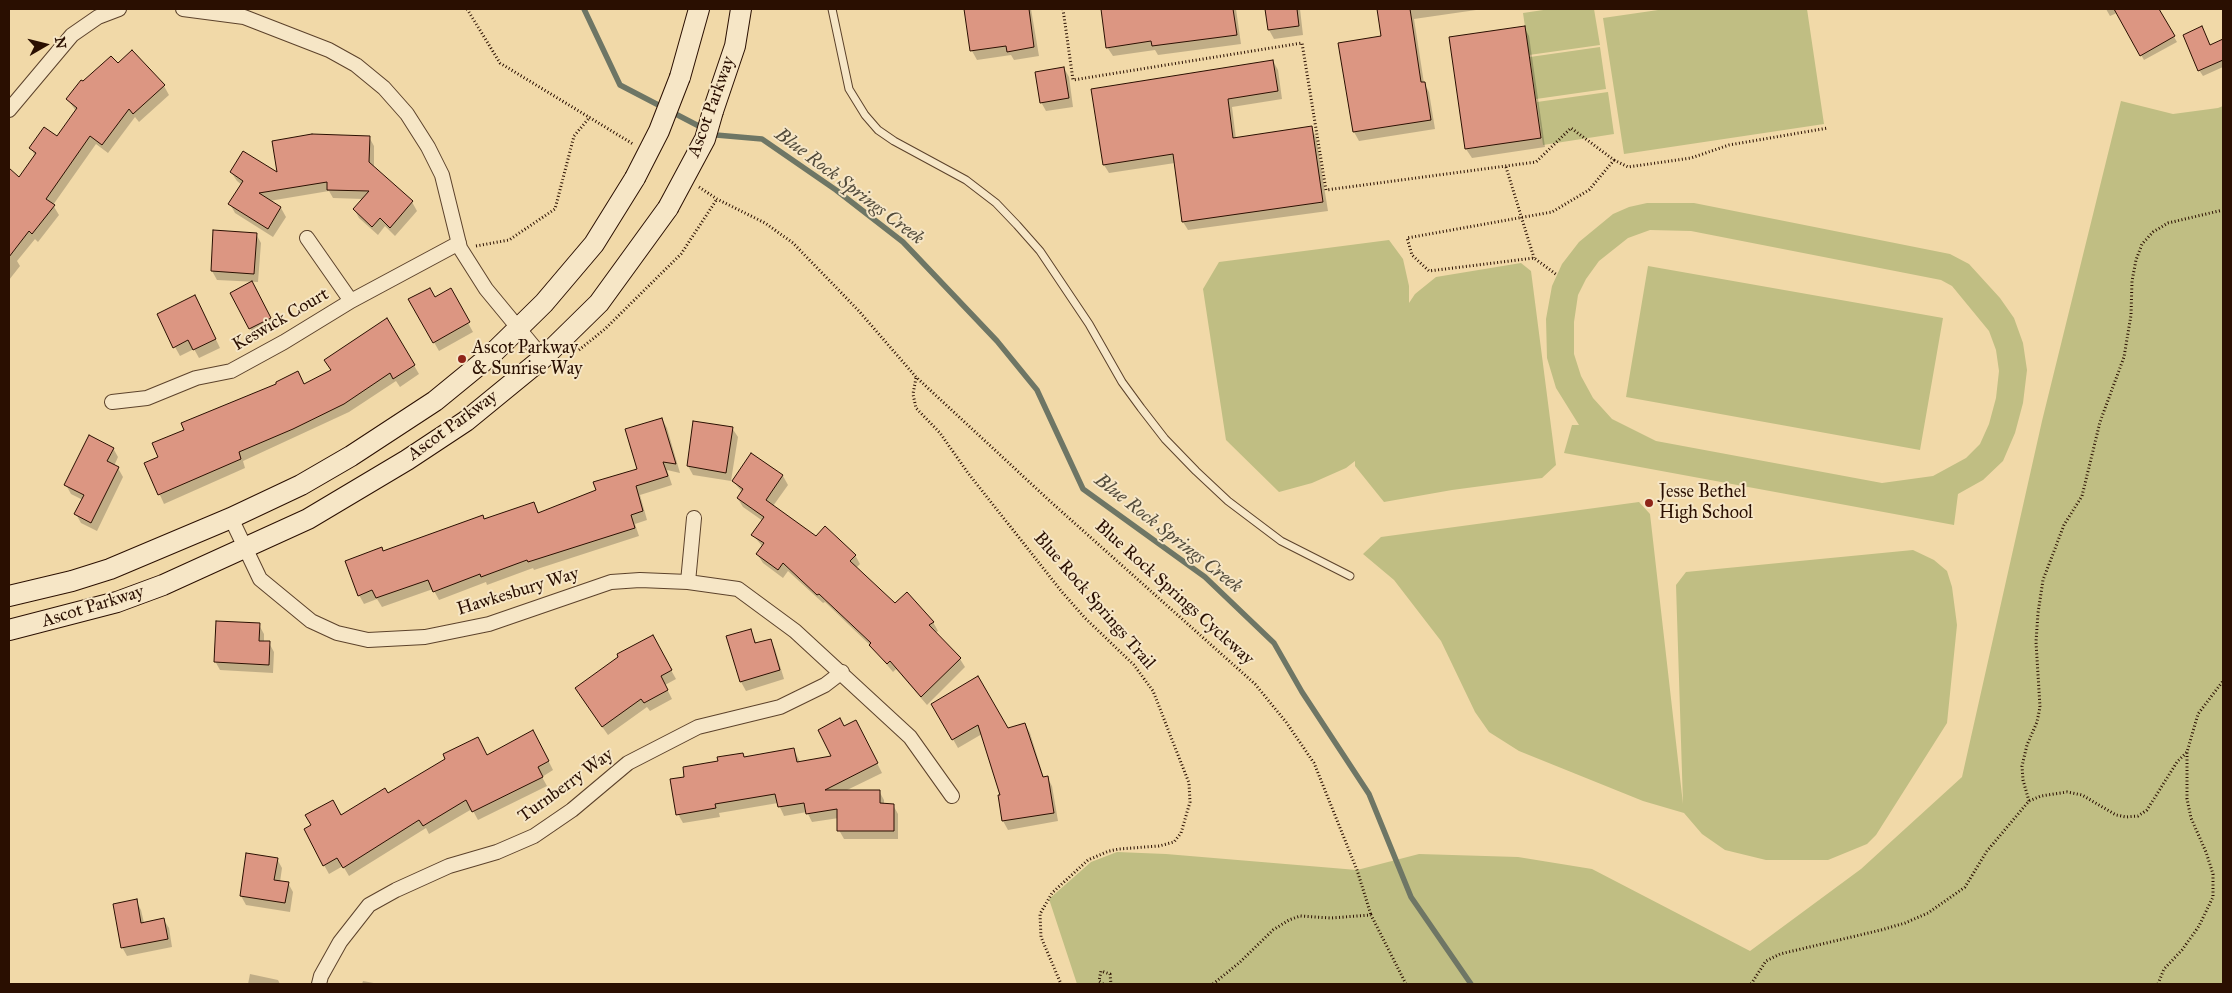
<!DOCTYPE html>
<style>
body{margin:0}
#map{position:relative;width:2232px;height:993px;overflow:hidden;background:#f1d9a8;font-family:"IM FELL Great Primer",serif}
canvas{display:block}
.frame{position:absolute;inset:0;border:10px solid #2a0f01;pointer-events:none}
.north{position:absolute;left:20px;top:20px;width:50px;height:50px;-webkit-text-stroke:4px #f6e6c6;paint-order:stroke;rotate:82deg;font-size:14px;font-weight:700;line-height:20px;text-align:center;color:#2a0f01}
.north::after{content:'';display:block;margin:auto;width:18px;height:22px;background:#2a0f01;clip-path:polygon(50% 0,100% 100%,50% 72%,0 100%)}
</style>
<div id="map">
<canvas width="2232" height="993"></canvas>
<div class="frame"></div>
<div class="north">N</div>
</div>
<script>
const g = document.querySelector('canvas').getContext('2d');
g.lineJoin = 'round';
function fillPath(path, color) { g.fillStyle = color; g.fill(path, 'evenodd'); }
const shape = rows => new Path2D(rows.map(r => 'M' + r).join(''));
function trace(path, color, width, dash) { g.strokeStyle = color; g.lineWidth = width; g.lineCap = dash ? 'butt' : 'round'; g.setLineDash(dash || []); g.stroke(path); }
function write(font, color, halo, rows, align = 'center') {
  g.font = font + ' "IM FELL Great Primer",serif'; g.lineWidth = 4; g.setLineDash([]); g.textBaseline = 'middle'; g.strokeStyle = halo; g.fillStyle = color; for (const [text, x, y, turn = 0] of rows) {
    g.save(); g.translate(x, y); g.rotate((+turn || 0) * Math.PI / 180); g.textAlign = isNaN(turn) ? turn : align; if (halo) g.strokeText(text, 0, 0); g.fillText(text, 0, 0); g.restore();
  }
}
fillPath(shape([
 [1550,9,1594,9,1600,45,1529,55,1523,13],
 [1665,9,1807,9,1824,124,1624,154,1603,18],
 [1600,47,1606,89,1536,99,1530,57],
 [1608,92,1614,134,1543,145,1537,102],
 [2121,101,2173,114,2218,108,2223,106,2223,984,1077,984,1049,899,1091,862,1117,852,1166,854,1357,870,1419,854,1518,857,1592,869,1750,951,1861,869,1962,777,2042,421],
 [1647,203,1694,203,1950,254,1969,264,2000,298,2014,318,2023,343,2027,370,2023,403,2015,433,2003,461,1983,480,1958,494,1954,525,1564,453,1572,425,1579,425,1556,388,1547,358,1546,319,1552,286,1562,264,1579,242,1613,214,1629,207],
 [1650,230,1691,231,1941,280,1952,286,1989,331,1996,350,1999,371,1996,398,1989,424,1980,444,1966,458,1933,476,1882,483,1656,441,1612,419,1593,398,1581,376,1574,354,1574,322,1578,295,1586,279,1599,261,1628,238],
 [1389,240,1403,259,1409,286,1409,303,1415,294,1436,277,1521,263,1531,271,1556,465,1542,478,1452,490,1384,502,1355,466,1355,461,1346,468,1312,483,1279,492,1226,440,1203,289,1219,262],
 [1648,266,1943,318,1920,450,1626,397],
 [1639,502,1650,514,1683,804,1676,585,1686,572,1913,550,1934,560,1947,571,1952,587,1957,625,1947,723,1876,835,1867,844,1828,860,1766,860,1725,850,1702,834,1684,813,1643,801,1519,751,1489,732,1475,712,1441,641,1394,580,1363,554,1381,537]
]), '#c0be83');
fillPath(shape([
 [965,9,1031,9,1039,56,1014,60,1011,55,977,60,972,51],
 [1102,9,1236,9,1241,44,1158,55,1155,50,1113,56,1107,47],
 [1266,9,1300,9,1303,35,1274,39,1269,30],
 [1378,9,1483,9,1414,19,1424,83,1429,92,1435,129,1359,141,1354,132,1347,87,1382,37],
 [2106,9,2131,9,2138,23,2159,11,2177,42,2144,60,2117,13,2110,16],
 [1524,27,1529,36,1545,147,1472,158,1466,149],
 [2220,42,2223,48,2223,67,2203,76,2199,70,2210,46],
 [1273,61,1278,70,1282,99,1232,107,1236,139,1311,128,1316,137,1328,211,1188,230,1183,222,1175,163,1109,173,1104,165],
 [118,65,164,86,169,95,139,122,135,117,108,153,96,144,53,205,59,215,38,242,35,239,17,261,20,266,9,280,9,205,12,201,9,199,9,180,13,174,19,178,35,156,31,148,57,137,76,111,68,100,83,83],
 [1064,68,1069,77,1073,107,1046,111,1041,102],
 [369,137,374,146,374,168,412,202,417,211,395,236,385,226,378,235,359,218,354,209,363,199,333,198,329,191,269,201,281,208,286,217,273,237,235,213,230,204,242,185,237,181,231,172,279,174],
 [256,234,261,243,258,282,217,280,212,271],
 [450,290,473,332,439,351,410,300,434,299],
 [257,292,275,327,255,337,250,328],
 [200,306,220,348,199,358,194,349,180,356,175,347],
 [387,319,419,374,400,387,396,381,349,412,243,461,245,468,164,504,146,464,332,371],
 [662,419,667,428,680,473,667,470,672,485,640,495,647,520,635,524,639,536,534,570,533,568,487,585,486,582,439,600,433,589,382,607,377,599,364,604,359,595,383,552,534,503,539,513,597,491,639,470],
 [732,428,738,437,731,481,693,475,688,466],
 [113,448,118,457,114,466,118,468,123,477,97,531,81,523,76,514,83,500,71,494,66,485],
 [752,454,783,476,788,485,773,506,816,537,855,555,860,564,856,568,895,604,933,622,938,631,935,633,960,659,965,667,927,705,896,669,893,672,872,647,825,602,823,603,788,571,783,578,763,563,757,554,763,547,753,535,763,521,743,507,738,499,743,493,733,481],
 [259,625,264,634,264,642,269,643,274,652,273,673,220,670,215,661],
 [750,631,757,644,770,640,775,649,784,679,746,691,741,682,728,637],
 [652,636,676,679,665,685,672,699,650,711,647,707,608,735,581,697],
 [933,704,1008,730,1025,724,1030,733,1044,778,1047,777,1052,786,1058,821,1008,830,1003,821,1002,796,982,734,958,748],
 [844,728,861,731,882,773,845,791,879,791,884,800,884,805,893,805,898,814,898,839,844,839,839,830,839,818,812,822,807,812,784,816,778,803,719,813,720,817,683,823,678,814,686,778,744,758,794,750,800,762,833,757],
 [538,740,553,770,542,777,547,786,478,820,472,809,429,834,426,828,349,876,343,866,329,874,324,865,341,817,388,795,487,756],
 [277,859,282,868,280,882,288,883,293,892,290,912,246,905,241,896],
 [136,901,141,910,144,923,163,919,169,928,172,947,127,956,122,947],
 [250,974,278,980,280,984,248,984],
 [363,981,379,984,362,984]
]), '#0003');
trace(shape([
 [584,9,620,85,716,135,762,139,836,190,903,242,997,341,1037,390,1083,489,1205,577,1274,643,1302,692,1369,794,1411,897,1471,984]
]), '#6e7665', 5.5);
const building = shape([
 [964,9,1029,9,1034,47,1007,52,1006,46,970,51,964,9],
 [1101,9,1233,9,1237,35,1152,46,1151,41,1106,48,1101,9],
 [1265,9,1297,9,1299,26,1268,30,1265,9],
 [1377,9,1410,9,1421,82,1425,82,1431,120,1353,132,1338,43,1381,36,1377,9],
 [2114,9,2159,9,2175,36,2140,56,2114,9],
 [1525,26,1541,138,1465,149,1449,37,1525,26],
 [2202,26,2210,45,2223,39,2223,60,2198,71,2183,35,2202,26],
 [132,50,165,85,133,114,129,109,102,145,90,136,46,199,55,205,32,234,29,231,9,257,9,168,19,177,36,153,29,148,44,127,57,136,77,108,66,99,81,80,83,81,111,56,118,63,132,50],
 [1273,60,1278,91,1228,99,1233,138,1312,126,1323,202,1182,222,1173,154,1103,165,1091,89,1273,60],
 [1064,67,1069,98,1040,103,1035,72,1064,67],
 [312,134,370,136,369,162,413,201,390,228,380,218,372,227,353,209,369,191,327,190,327,182,259,193,281,207,268,229,228,204,243,181,230,172,243,151,277,172,272,141,312,134],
 [213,230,257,233,254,274,211,271,213,230],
 [252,281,271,318,249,329,230,293,252,281],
 [430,288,435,297,451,288,470,322,433,343,408,299,430,288],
 [195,295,216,339,193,350,188,340,173,348,157,314,195,295],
 [387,318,415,365,393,379,390,373,344,404,293,429,239,452,241,459,158,495,144,463,158,457,152,443,184,430,181,423,276,384,276,382,298,371,304,384,331,370,324,360,387,318],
 [662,418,676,464,663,462,668,476,636,486,643,511,631,515,635,528,528,562,527,560,481,577,480,574,433,592,428,580,376,598,372,590,358,596,345,561,382,547,383,551,483,515,484,519,534,502,538,513,596,490,593,482,637,469,625,429,662,418],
 [693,421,733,427,726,473,687,466,693,421],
 [89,435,114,448,107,461,119,467,91,523,74,514,84,495,64,485,89,435],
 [751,453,783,475,766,500,816,536,825,526,856,555,850,561,895,603,907,592,934,622,929,625,961,658,921,697,890,661,887,664,869,645,871,643,819,594,817,595,783,563,778,570,756,554,764,543,751,535,764,517,737,498,743,489,732,481,751,453],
 [216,621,260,623,259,641,270,641,269,665,214,662,216,621],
 [751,629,755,643,771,639,780,670,740,682,726,636,751,629],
 [653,635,672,670,661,676,668,690,644,703,641,699,602,727,575,688,618,657,617,654,653,635],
 [978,676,1008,728,1025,723,1043,777,1048,776,1054,813,1002,821,998,795,1000,795,978,725,952,740,931,704,978,676],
 [840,718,844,726,856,720,878,763,825,790,880,790,880,803,894,804,894,831,837,831,837,809,806,814,804,803,778,807,775,794,715,804,716,808,676,815,670,779,684,777,683,767,718,761,717,757,743,753,744,757,794,748,797,762,831,756,818,730,840,718],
 [533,730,549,761,538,767,543,777,472,812,466,800,423,826,419,820,343,868,337,858,323,866,304,829,311,825,305,815,333,800,341,815,385,788,388,793,445,759,443,754,478,737,487,755,533,730],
 [246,853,278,858,274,880,289,882,285,903,240,896,246,853],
 [137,899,141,923,164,918,168,939,121,948,113,904,137,899]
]);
fillPath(building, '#dc9682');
trace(building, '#2a0f01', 1);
const lane = shape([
 [832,9,849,89,865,115,878,130,894,141,966,180,996,203,1017,225,1040,251,1089,324,1122,382,1141,408,1165,439,1196,471,1228,501,1281,541,1350,576]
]);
const street = shape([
 [183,9,244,17,329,50,356,65,384,88,407,114,428,147,442,175,460,248,486,289,543,358],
 [9,110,72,35,98,17,119,9],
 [307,238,351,301],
 [112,402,147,398,196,378,231,371,284,342,351,301,459,243],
 [231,518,260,579,311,621,337,633,368,640,425,637,489,624,611,582,640,580,688,582,738,589,795,631,910,737,952,796],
 [688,582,694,518],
 [319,984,321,976,340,942,369,905,396,890,449,866,497,852,534,836,572,810,628,763,698,727,780,707,825,685,842,672]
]);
const secondary = shape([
 [680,77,699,9],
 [713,111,735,46,741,9],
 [9,596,72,581,110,569,231,518,301,485,351,456,435,401,490,356,544,303,594,244,635,178],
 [9,630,117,602,163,585,308,519,407,460,466,421,543,358,599,303,668,208]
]);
trace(lane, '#5c422b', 9);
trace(street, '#5c422b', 16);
trace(secondary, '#2a0f01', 22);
trace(shape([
 [467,9,500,63,633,144],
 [1063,9,1073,80,1302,43,1326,190,1536,162,1571,128,1614,160,1589,190,1552,212,1407,238,1412,255,1429,271,1534,258,1557,275],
 [1614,160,1628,167,1691,158,1729,145,1828,128],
 [1506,167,1534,258],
 [699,187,717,199,765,223,793,243,858,310,916,377,1052,503,1255,684,1286,722,1314,763,1357,870,1371,915],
 [476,246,509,240,555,209,574,136,590,117],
 [579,350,605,329,681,254,717,199],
 [916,378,913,394,916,408,940,433,968,473,1062,592,1085,618,1134,665,1153,691,1189,783,1190,802,1181,833,1174,842,1159,846,1119,849,1109,851,1088,860,1052,893,1040,914,1041,937,1061,984],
 [2029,801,2023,780,2022,766,2027,745,2037,722,2040,707,2036,642,2038,613,2043,580,2064,525,2082,496,2100,422,2124,357,2131,315,2132,281,2136,260,2142,244,2153,232,2168,223,2223,210],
 [1103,984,1099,981,1101,971,1110,974,1111,984],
 [1213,984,1239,963,1273,930,1289,920,1300,916,1331,918,1371,915,1406,984],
 [1751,984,1766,961,1780,954,1881,930,1905,923,1928,913,1965,887,1987,851,2029,801,2041,796,2067,792,2082,795,2116,815,2126,817,2138,816,2147,810,2177,762,2187,752,2198,714,2223,681],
 [2158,984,2164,969,2182,950,2199,926,2213,897,2213,874,2206,852,2191,818,2187,799,2187,752]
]), '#2a0f01', 3, [1, 2.5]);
trace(lane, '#f6e6c6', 7);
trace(street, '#f6e6c6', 14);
trace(secondary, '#f6e6c6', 20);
const secondaryBridge = shape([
 [635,178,659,131,680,77],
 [668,208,705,139,713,111]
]);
trace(secondaryBridge, '#2a0f01', 22, []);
trace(secondaryBridge, '#f6e6c6', 20);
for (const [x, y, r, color] of [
 [462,359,5,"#8f2418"],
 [1649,503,5,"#8f2418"]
]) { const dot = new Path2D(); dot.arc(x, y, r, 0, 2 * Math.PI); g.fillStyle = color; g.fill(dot); trace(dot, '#f6e6c6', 2); }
write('18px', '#2a0f01', '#f6e6c6', [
 ["Ascot Parkway",712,107,-70],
 ["Keswick Court",281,320,-30],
 ["Ascot Parkway",453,426,-36],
 ["Hawkesbury Way",518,592,-17],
 ["Blue Rock Springs Cycleway",1174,593,42],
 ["Blue Rock Springs Trail",1094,601,49],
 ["Ascot Parkway",93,607,-17],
 ["Turnberry Way",566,786,-36]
]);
write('18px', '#2a0f01', '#f6e6c6', [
 ["Ascot Parkway",472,349],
 ["& Sunrise Way",472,370],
 ["Jesse Bethel",1659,493],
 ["High School",1659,514]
], 'left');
write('italic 19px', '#524b3b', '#f6e6c6', [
 ["Blue Rock Springs Creek",849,187,37],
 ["Blue Rock Springs Creek",1168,534,38]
]);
</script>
